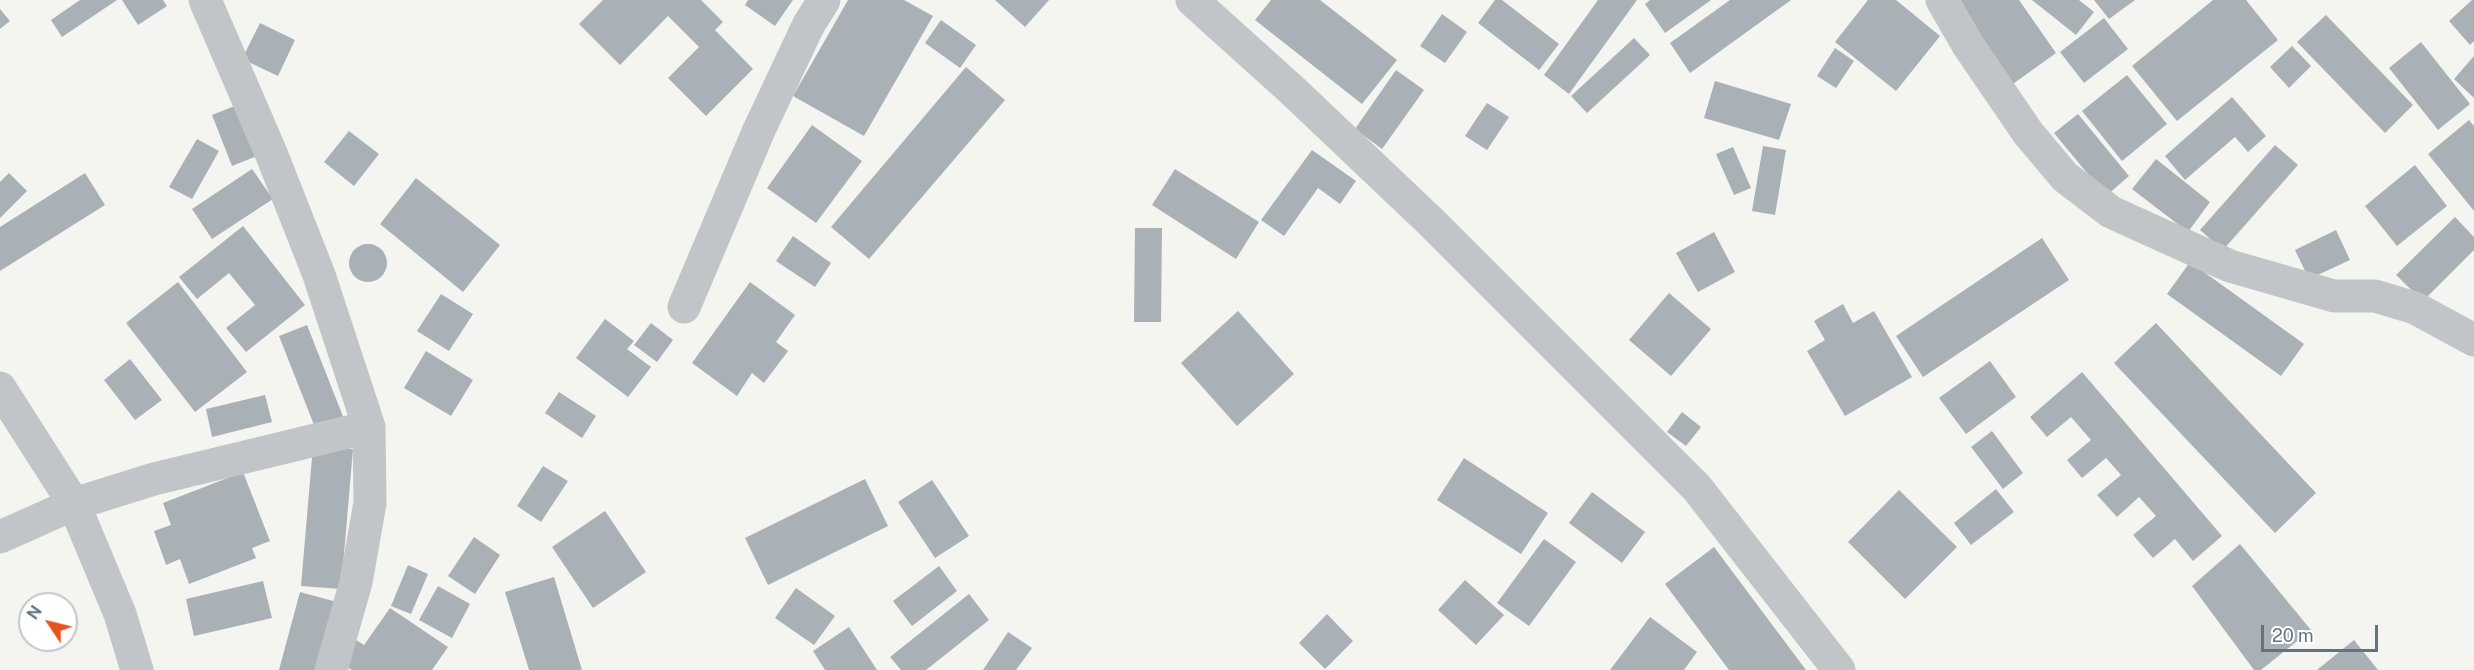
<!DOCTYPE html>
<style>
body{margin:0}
#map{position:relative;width:2474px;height:670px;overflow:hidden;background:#f4f4f0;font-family:"Public Sans",sans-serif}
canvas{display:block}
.north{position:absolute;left:18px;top:592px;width:60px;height:60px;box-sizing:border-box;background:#fff;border:2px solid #c0c7cd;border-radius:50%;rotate:305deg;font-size:16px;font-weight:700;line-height:24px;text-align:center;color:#627382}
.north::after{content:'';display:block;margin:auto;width:21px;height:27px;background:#e8521c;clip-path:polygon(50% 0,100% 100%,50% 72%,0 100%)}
.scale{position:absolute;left:2261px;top:625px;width:117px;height:27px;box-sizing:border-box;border:3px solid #627382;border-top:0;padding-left:8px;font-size:18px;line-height:21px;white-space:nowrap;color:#627382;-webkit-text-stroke:4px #fff;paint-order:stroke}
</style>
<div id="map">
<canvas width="2474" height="670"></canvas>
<div class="north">N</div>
<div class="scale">20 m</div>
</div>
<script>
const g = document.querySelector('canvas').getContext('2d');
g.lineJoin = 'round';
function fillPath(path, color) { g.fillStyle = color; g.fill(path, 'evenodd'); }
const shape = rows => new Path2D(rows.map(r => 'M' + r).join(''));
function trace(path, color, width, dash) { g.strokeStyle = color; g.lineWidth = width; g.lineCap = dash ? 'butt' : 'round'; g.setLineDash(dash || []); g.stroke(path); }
fillPath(shape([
 [80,0,117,0,62,37,51,20],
 [122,0,163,0,167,6,138,25],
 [603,0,701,0,723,22,715,30,753,69,706,116,668,78,699,47,668,16,620,65,579,24],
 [748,0,793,0,775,26,745,5],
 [848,0,904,0,933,16,864,136,793,96],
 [995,0,1049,0,1025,27],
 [1271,0,1320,0,1397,60,1362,104,1255,20],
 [1495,0,1502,0,1559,44,1539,70,1478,23],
 [1598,0,1637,0,1569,94,1544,75],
 [1650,0,1711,0,1665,33,1645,4],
 [1730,0,1791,0,1690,73,1670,43],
 [1868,0,1896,0,1940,36,1896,91,1835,42],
 [1949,0,2019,0,2056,53,2010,86],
 [2032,0,2079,0,2094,12,2076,35],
 [2094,0,2135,0,2109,19],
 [2213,0,2246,0,2278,40,2177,121,2132,66],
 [2472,0,2474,0,2474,41,2470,45,2449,21],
 [0,9,10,21,0,29],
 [1442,14,1467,32,1445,63,1420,46],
 [2326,15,2413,105,2385,133,2297,42],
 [2104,18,2128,49,2084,83,2060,52],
 [941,20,976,45,960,68,925,43],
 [260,23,295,40,278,76,242,59],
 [1634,38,1650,55,1587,113,1571,96],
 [2421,42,2470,104,2438,130,2389,68],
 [2292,46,2311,66,2289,88,2270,67],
 [1835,48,1854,61,1836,88,1817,76],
 [2474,56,2474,98,2454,79],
 [966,67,1005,100,869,259,831,227],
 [1396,70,1424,90,1382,149,1355,129],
 [2127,75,2167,124,2122,161,2082,111],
 [1715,81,1791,104,1779,140,1704,118],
 [2232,97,2266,136,2248,152,2235,137,2185,180,2165,156],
 [1487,103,1509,117,1487,150,1465,136],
 [237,105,257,156,232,166,212,115],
 [2078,114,2129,176,2106,196,2054,133],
 [2469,120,2474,126,2474,211,2428,154],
 [812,125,862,161,816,223,767,188],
 [349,131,379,154,354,186,324,162],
 [197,139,219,151,192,199,169,187],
 [2275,145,2298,165,2223,250,2200,230],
 [1763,146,1786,150,1775,215,1752,211],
 [1733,147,1751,188,1734,195,1716,154],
 [1312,150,1356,181,1340,204,1318,188,1284,236,1261,220],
 [2156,159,2210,202,2188,232,2132,189],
 [2415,165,2447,206,2397,246,2365,206],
 [252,169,273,199,212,239,192,209],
 [1175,169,1259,222,1236,259,1152,205],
 [9,173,27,191,0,218,0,182],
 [85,173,105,205,0,271,0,227],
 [416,178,500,245,463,292,380,224],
 [2455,217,2474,237,2474,250,2423,301,2396,275],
 [243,226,305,305,246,352,226,328,255,305,229,273,197,299,179,277],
 [1135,228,1162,228,1161,322,1134,322],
 [2336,230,2350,260,2309,279,2295,250],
 [1714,232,1735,272,1698,292,1676,253],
 [793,236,831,263,815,287,776,261],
 [2042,238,2069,280,1923,377,1896,336],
 '349 263a19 19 0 1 1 38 0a19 19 0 1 1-38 0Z',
 [2190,262,2304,344,2281,376,2167,294],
 [178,282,247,372,195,412,126,323],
 [750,282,795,315,776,342,788,351,764,383,752,373,737,396,692,363],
 [1669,293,1711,329,1671,376,1629,340],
 [441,294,473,314,449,351,417,331],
 [1843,304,1853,323,1874,311,1912,377,1845,416,1807,351,1825,340,1814,321],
 [1238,311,1294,374,1237,426,1181,363],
 [605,319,634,341,627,349,651,367,628,397,576,358],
 [651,323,673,340,657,362,634,345],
 [2156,323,2316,493,2275,533,2114,363],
 [307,325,344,419,316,430,279,336],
 [426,351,473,380,451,416,404,388],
 [130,359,162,400,135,420,104,380],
 [1990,361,2016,397,1966,434,1939,398],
 [2082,372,2222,536,2193,561,2175,539,2153,558,2133,535,2156,516,2139,497,2117,517,2097,495,2121,475,2106,458,2082,478,2067,460,2091,440,2071,417,2047,437,2030,417],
 [559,392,596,416,582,438,545,413],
 [265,395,272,422,212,437,206,409],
 [1682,412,1701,427,1686,446,1667,432],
 [1992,431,2023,473,2003,489,1971,447],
 [313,446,353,449,341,589,301,586],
 [1464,458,1548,513,1521,554,1437,500],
 [543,466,568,481,541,522,517,506],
 [243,472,270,541,252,548,256,558,189,584,180,559,166,565,154,531,171,525,163,503],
 [865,479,888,526,768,585,745,538],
 [932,480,969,536,935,558,898,502],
 [1996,489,2014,512,1971,545,1954,523],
 [1899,490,1957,547,1905,599,1848,542],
 [1592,492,1645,532,1622,563,1569,523],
 [605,511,646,572,593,608,552,547],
 [474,537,500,555,475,594,448,576],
 [1544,539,1576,562,1529,626,1497,603],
 [2240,544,2311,630,2261,670,2254,670,2192,586],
 [1714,547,1806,670,1729,670,1665,584],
 [408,565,428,574,411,614,391,606],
 [939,566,957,591,912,626,893,601],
 [554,577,582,670,529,670,505,592],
 [1465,580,1504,615,1476,645,1438,610],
 [263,581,272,618,194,636,186,599],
 [438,586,470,604,452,638,419,620],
 [796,588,835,616,814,645,775,618],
 [300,592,337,602,318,670,279,670],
 [969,594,989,620,926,670,901,670,890,657],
 [390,608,448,647,432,670,352,670,338,661,353,638,364,645],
 [1327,614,1353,641,1325,669,1299,643],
 [1650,617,1697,652,1684,670,1610,670],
 [849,627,877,670,825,670,813,651],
 [1008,632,1032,648,1016,670,983,670],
 [2354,640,2378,670,2317,670]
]), '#a9b1b7');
trace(shape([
 [205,0,271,153,319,275,369,427,370,503,356,582,331,670],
 [1192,0,1293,91,1430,221,1697,488,1839,670],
 [1942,0,1968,45,2028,133,2065,177,2111,212,2230,266,2334,296,2375,296,2415,308,2474,340],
 [684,307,759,130,808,26,824,0],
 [0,388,74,504,120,614,137,670],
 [0,537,74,504,154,479,369,427]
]), '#c1c5c8', 33);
</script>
